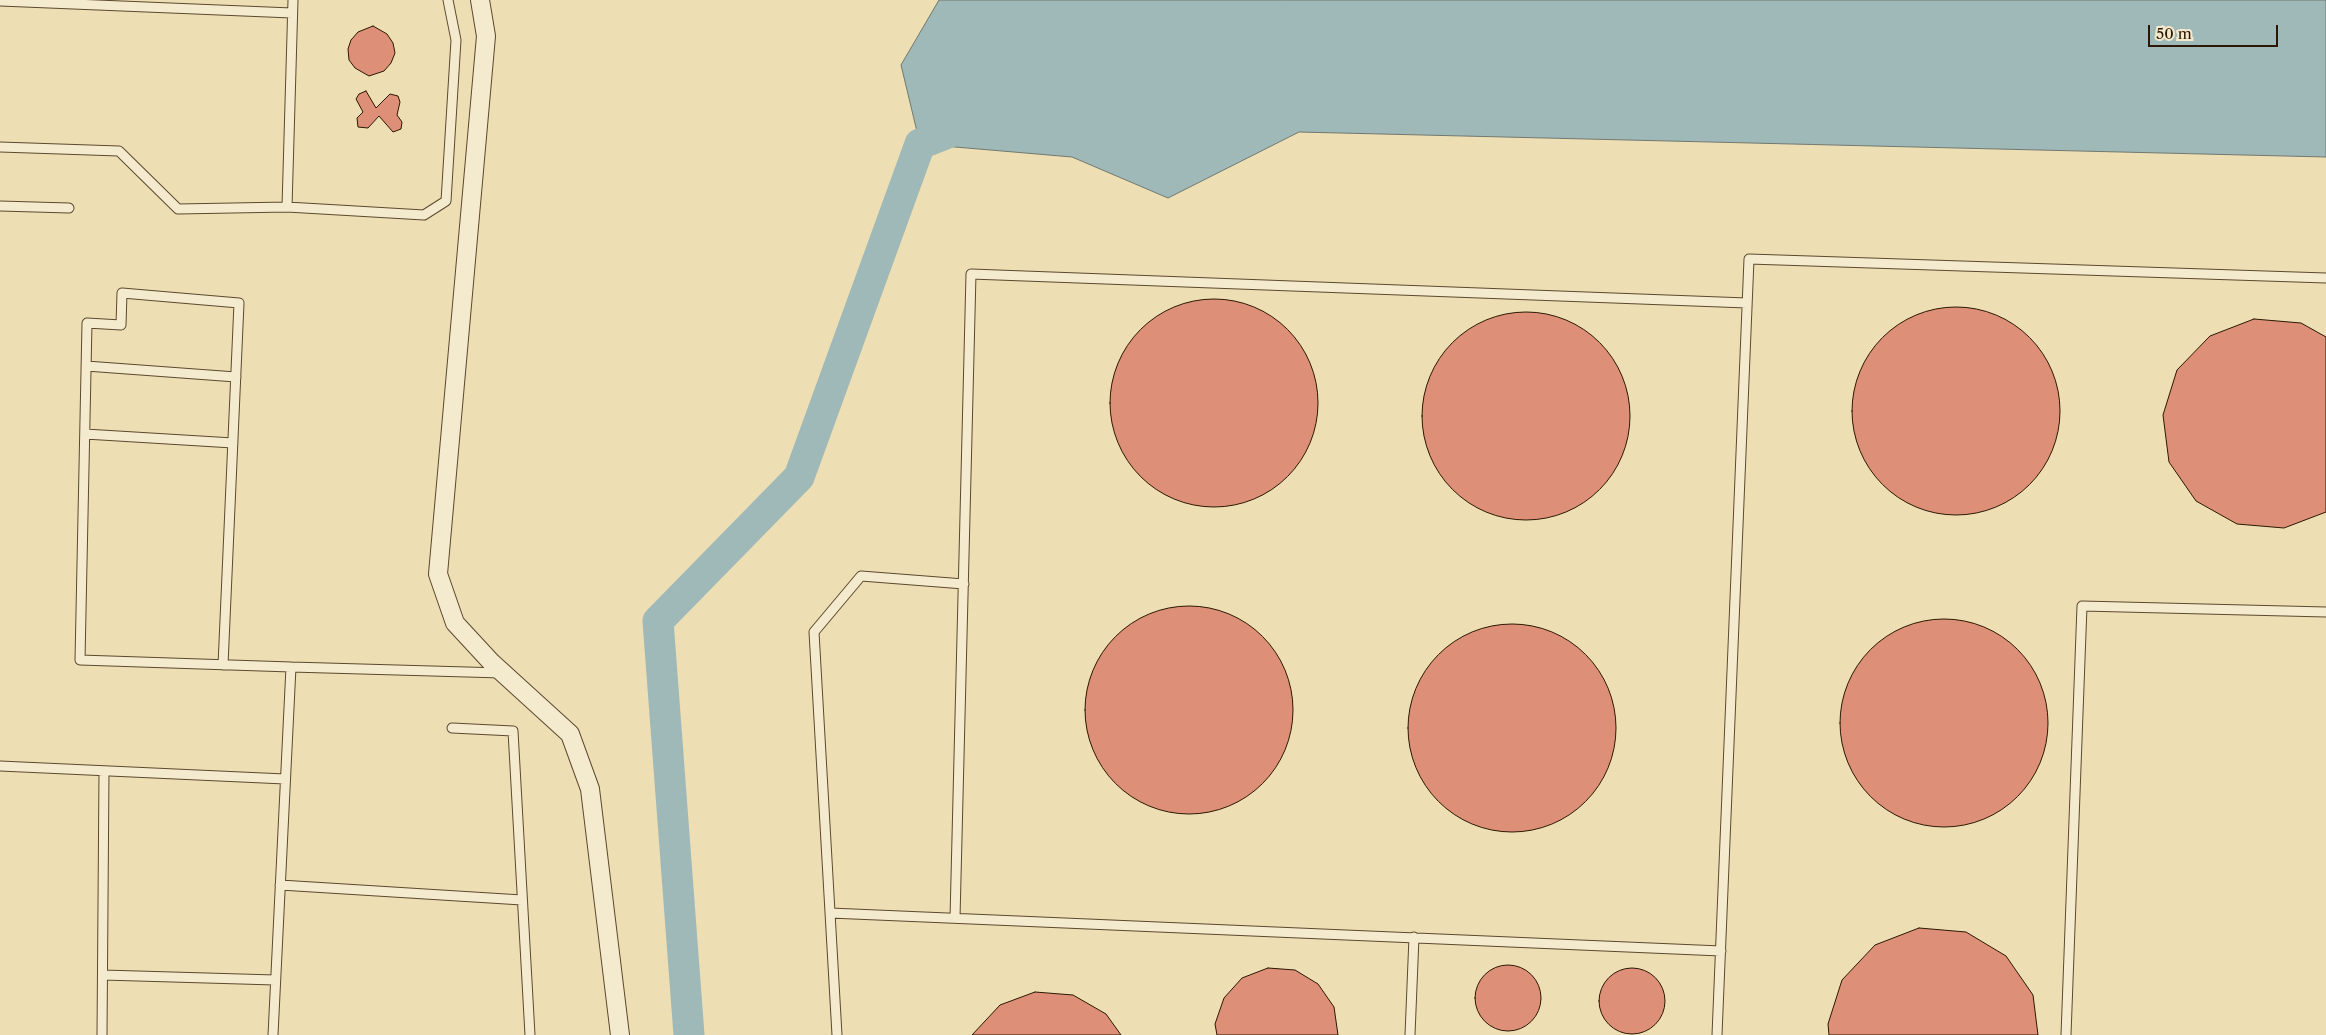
<!DOCTYPE html>
<style>
body{margin:0}
#map{position:relative;width:2326px;height:1035px;overflow:hidden;background:#eedeb3;font-family:"Libre Caslon Text",serif}
canvas{display:block}
.scale{position:absolute;left:2148px;top:25px;width:130px;height:22px;box-sizing:border-box;border:2px solid #2b1702;border-top:0;padding-left:6px;font-size:15px;line-height:18px;white-space:nowrap;color:#2b1702;-webkit-text-stroke:4px #f4eace;paint-order:stroke}
</style>
<div id="map">
<canvas width="2326" height="1035"></canvas>
<div class="scale">50 m</div>
</div>
<script>
const g = document.querySelector('canvas').getContext('2d');
g.lineJoin = 'round';
function fillPath(path, color) { g.fillStyle = color; g.fill(path, 'evenodd'); }
const shape = rows => new Path2D(rows.map(r => 'M' + r).join(''));
function trace(path, color, width, dash) { g.strokeStyle = color; g.lineWidth = width; g.lineCap = dash ? 'butt' : 'round'; g.setLineDash(dash || []); g.stroke(path); }
const water = shape([
 [939,0,2326,0,2326,157,1299,132,1168,198,1072,157,920,144,901,65,939,0]
]);
fillPath(water, '#9fb9b8');
trace(water, '#71786f', 1);
trace(shape([
 [689,1035,658,621,799,477,920,144,960,128]
]), '#9fb9b8', 31);
const building = shape([
 [373,26,387,34,393,43,395,53,391,63,384,71,369,76,355,68,349,60,348,49,351,40,358,32,373,26],
 [366,91,376,108,390,94,398,96,400,102,397,115,402,122,401,129,393,132,379,116,368,128,358,127,357,118,363,112,356,99,359,94,366,91],
 '1110 403a104 104 0 1 1 208 0a104 104 0 1 1-208 0Z',
 '1852 411a104 104 0 1 1 208 0a104 104 0 1 1-208 0Z',
 '1422 416a104 104 0 1 1 208 0a104 104 0 1 1-208 0Z',
 [2254,319,2301,323,2326,337,2326,512,2284,528,2237,524,2196,501,2169,462,2163,415,2177,370,2210,336,2254,319],
 '1085 710a104 104 0 1 1 208 0a104 104 0 1 1-208 0Z',
 '1840 723a104 104 0 1 1 208 0a104 104 0 1 1-208 0Z',
 '1408 728a104 104 0 1 1 208 0a104 104 0 1 1-208 0Z',
 [1919,928,1966,932,2006,956,2033,995,2038,1035,1829,1035,1828,1024,1842,980,1875,945,1919,928],
 '1475 998a33 33 0 1 1 66 0a33 33 0 1 1-66 0Z',
 '1599 1001a33 33 0 1 1 66 0a33 33 0 1 1-66 0Z',
 [1268,968,1295,970,1318,984,1334,1007,1338,1035,1217,1035,1215,1024,1224,998,1242,978,1268,968],
 [1035,992,1073,995,1106,1014,1121,1035,972,1035,1000,1005,1035,992]
]);
fillPath(building, '#dd9077');
trace(building, '#2b1702', 1);
const service = shape([
 [0,1,292,13],
 [0,147,119,151,178,209,287,207,293,0],
 [0,206,69,208],
 [287,207,424,215,446,201,456,40,448,0],
 [86,366,236,377],
 [85,434,233,443],
 [223,665,239,303,122,293,121,325,87,323,80,660,291,667,502,673],
 [452,728,513,731,530,1035],
 [0,766,285,779],
 [280,885,522,900],
 [830,913,1721,951],
 [955,918,971,274,1747,303],
 [103,975,275,980],
 [102,1035,104,771],
 [273,1035,291,667],
 [837,1035,814,632,861,576,964,584],
 [1410,1035,1414,937],
 [1717,1035,1749,259,2326,278],
 [2066,1035,2082,606,2326,612]
]);
const minor = shape([
 [480,0,486,36,438,574,455,623,492,663,570,734,590,789,620,1035]
]);
trace(service, '#5c492e', 11);
trace(minor, '#5c492e', 20);
trace(service, '#f4eace', 9);
trace(minor, '#f4eace', 18);
</script>
